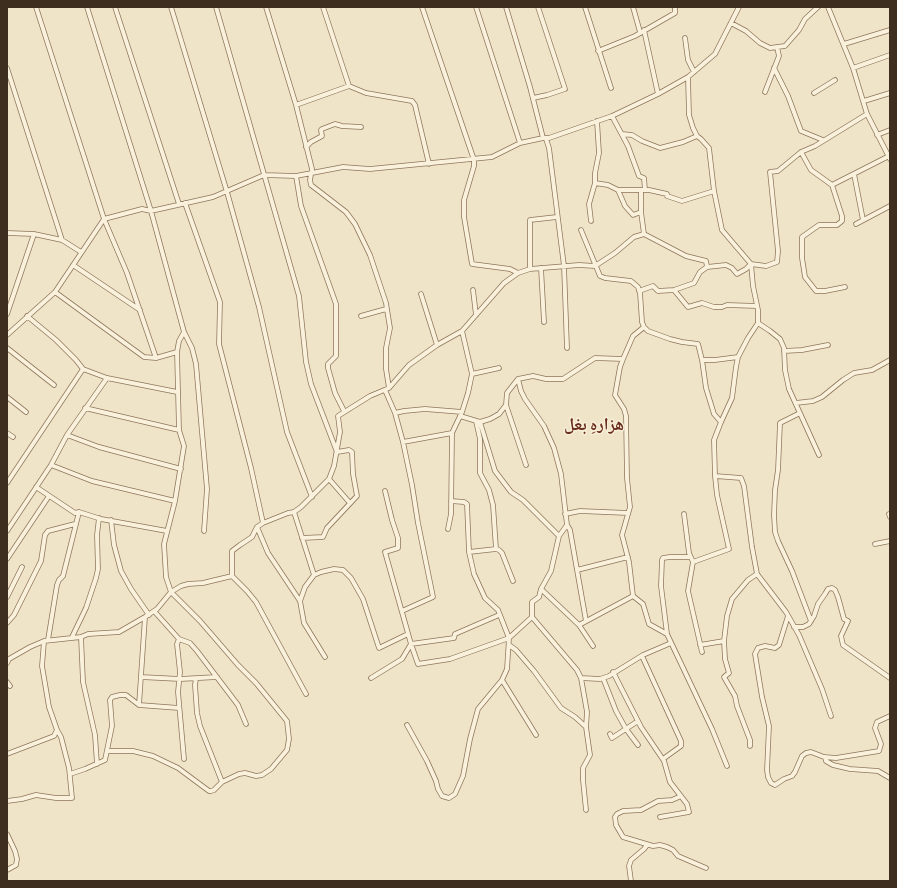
<!DOCTYPE html>
<meta charset="utf-8">
<style>
body{margin:0}
#map{position:relative;width:897px;height:888px;overflow:hidden;background:#f0e4c8;font-family:Literata,serif}
canvas{display:block}
.frame{position:absolute;inset:0;border:8px solid #3d2e20;pointer-events:none}
</style>
<div id="map">
<canvas width="897" height="888"></canvas>
<div class="frame"></div>
</div>
<script>
const g = document.querySelector('canvas').getContext('2d');
g.lineJoin = 'round';
const shape = rows => new Path2D(rows.map(r => 'M' + r).join(''));
function trace(path, color, width, dash) { g.strokeStyle = color; g.lineWidth = width; g.lineCap = dash ? 'butt' : 'round'; g.setLineDash(dash || []); g.stroke(path); }
function write(font, color, halo, rows, align = 'center') {
  g.font = font + ' Literata,"Noto Naskh Arabic",serif'; g.lineWidth = 3; g.setLineDash([]); g.textBaseline = 'middle'; g.strokeStyle = halo; g.fillStyle = color; for (const [text, x, y, turn = 0] of rows) {
    g.save(); g.translate(x, y); g.rotate((+turn || 0) * Math.PI / 180); g.textAlign = isNaN(turn) ? turn : align; if (halo) g.strokeText(text, 0, 0); g.fillText(text, 0, 0); g.restore();
  }
}
const minor = shape([
 [36,7,104,219,127,273,156,358],
 [87,7,151,211,184,332,192,348,196,364,207,489,204,531],
 [115,7,179,204],
 [171,7,227,192,259,307,287,432,312,497],
 [216,7,299,296,306,362,311,384,337,452,349,450,352,452,353,474,357,496,327,528,323,537,302,538],
 [266,7,296,105,312,169,310,180,311,185,346,212,355,224,370,255,386,303,390,328,386,348,386,369,389,388],
 [323,7,349,86],
 [422,7,474,160,474,166,464,200,464,217,472,264,510,269,518,273],
 [476,7,520,143],
 [506,7,530,87,543,138],
 [585,7,611,88],
 [633,7,640,32],
 [828,7,853,68,867,114,890,159],
 [731,23,746,31,760,43,770,48,777,47,785,46,799,30,805,19,818,7],
 [644,30,658,94],
 [685,38,688,60,694,72],
 [844,44,890,30],
 [598,51,635,36,675,13,675,7],
 [7,68,62,240],
 [774,68,788,96,801,131,823,140],
 [853,68,890,55],
 [765,92,779,56,777,47],
 [814,93,835,80],
 [533,98,547,95,565,89,538,7],
 [864,101,890,93],
 [296,105,349,86,366,93,412,101,415,105,429,164],
 [612,116,628,146,639,176,644,178,645,190],
 [622,134,632,135,642,141,660,148,683,142,697,136],
 [877,135,890,130],
 [546,139,549,148,564,266,567,348],
 [306,147,311,142,322,136,321,130,322,129,335,124,342,126,361,127],
 [801,152,811,170,832,185,889,156],
 [854,174,863,220],
 [296,176,301,206,336,304,336,356,328,364,328,368,335,393,344,411],
 [595,183,608,185,618,190,625,206,633,215,641,212,644,234],
 [832,185,842,216,842,221,837,225,819,225,802,237,802,258,805,277,816,291,825,291,845,287],
 [618,190,649,190,667,194,667,196,682,201,714,191],
 [185,203,220,302,219,344,251,468,263,523],
 [641,212,641,190],
 [591,221,589,204,595,183,595,173,599,153,597,121],
 [856,224,890,206],
 [581,230,600,276,605,278,631,281,638,287,640,293,642,322,644,327,648,331,670,339,682,342,698,344,702,360,706,388,714,414,721,422,732,398,736,367,738,357,748,338,758,323,758,310,753,286,751,264,722,230,714,191,709,148,701,139,697,136,693,128,689,115,688,77],
 [7,233,34,234,62,240,81,252],
 [751,264,766,266,777,262,778,251,770,172,778,171,801,152,815,146,867,114],
 [73,265,140,310],
 [541,268,544,322],
 [530,269,530,220,557,217],
 [473,290,476,315],
 [674,290,688,307,702,303,714,307,722,307,727,305,757,306],
 [639,291,653,286,658,291,674,290,694,283,700,272,707,267],
 [55,292,144,357,156,358,177,352],
 [421,294,437,345],
 [7,314,34,234],
 [27,316,56,340,76,360,83,369,107,378,177,392],
 [361,316,386,309],
 [758,323,770,331,780,339,784,348,785,370,789,389,819,455],
 [7,335,55,292,104,219,142,209,151,211,213,197,264,175,296,176,343,167,370,169,492,157,520,143,543,138,549,138,612,116,658,94,688,77,715,54,739,7],
 [7,348,54,385],
 [784,351,802,350,828,345],
 [623,359,620,367,615,395,624,409,626,416,627,478,630,507,622,535,629,562,633,596,643,604,649,624,667,634],
 [702,360,715,360,738,357],
 [472,374,499,368],
 [385,390,395,413,403,442,412,485,418,523,433,597,402,611],
 [7,397,26,412],
 [796,403,813,401,822,397,843,380,854,373,872,370,890,360],
 [85,408,179,430],
 [395,413,404,411,425,409,462,412],
 [800,413,780,423,778,470,775,490,774,515,775,532,778,541,792,571,811,621],
 [460,416,480,422,490,419,499,414,506,405],
 [476,421,480,439,480,473,489,490,493,505,496,549],
 [480,422,495,471,511,492,523,500,559,536],
 [7,433,13,437],
 [67,435,99,447,181,469],
 [403,442,452,433],
 [51,465,92,481,175,501],
 [526,465,506,405,507,393,518,379,533,376,546,379,563,379,595,358,623,359,633,336,644,327],
 [715,476,741,478,744,486,752,547,757,574,786,612,799,635,822,689,831,716],
 [329,479,350,503],
 [7,483,83,369],
 [36,487,75,513,79,512,101,519,167,531],
 [385,491,392,520,398,538,398,548,385,552,411,644,418,664,450,659,509,638,498,610,485,598,474,574,469,552,467,504,464,502,451,501],
 [294,512,314,575],
 [565,514,580,511,628,513],
 [684,514,689,553,693,562,688,591,702,652],
 [889,514,890,517],
 [111,520,114,545,121,571,131,589,149,615],
 [567,525,570,530,586,621],
 [257,527,268,553,300,601],
 [448,529,451,514,452,433,462,412,468,393,472,374,462,331],
 [7,531,51,465,67,435,107,378],
 [875,544,890,541],
 [469,552,496,549,499,550,502,553,513,581],
 [690,557,670,557,663,558,662,560,661,586,667,634,712,729,727,766],
 [7,559,49,496],
 [693,562,729,549,717,495,715,476,714,440,721,422],
 [577,570,628,557],
 [232,576,232,551,240,545,252,537,257,527,263,523,288,513,294,512,301,507,329,479,334,466,340,432,338,416,370,396,389,388,409,365,437,345,462,331,504,283,518,273,530,269,579,265,595,266,615,253,634,237,644,234,686,256,706,261,707,267,726,265,732,268,737,274,746,269,751,264],
 [232,576,247,591,256,602,306,694],
 [541,589,579,625,593,646],
 [7,597,22,567],
 [154,611,179,639,190,643,197,651,238,705,246,724],
 [788,616,779,645,775,648,765,646,758,648,755,654,762,697,769,726,767,770,768,777,771,783,775,785,784,779,792,776,795,772,802,756,806,753,811,752,824,757,836,758,879,751,881,744,875,728,877,722,890,716],
 [532,617,577,670,581,678,587,712,586,727,590,755,583,768,583,780,586,810],
 [7,623,14,615,41,561,45,535,48,531,75,524],
 [579,625,633,596],
 [794,627,803,627,809,624,814,616,818,604,825,594,828,589,832,588,835,590,838,597,844,619,848,621,841,636,843,645,890,678],
 [72,637,86,608,96,578,98,569,97,535,99,518],
 [81,637,83,682,95,735,97,764],
 [179,639,177,644,180,672,178,692,184,759],
 [48,640,57,585,59,580,63,576,79,512],
 [509,645,516,650,534,671,561,708,575,717,586,727],
 [700,645,724,641],
 [642,656,681,741,681,746,663,759],
 [325,657,304,623,300,601,305,587,314,575,321,572,334,569,343,570,351,578,363,599,379,648,408,634],
 [7,663,9,659,30,647,44,641,81,637,88,634,119,632,145,617,157,609,171,592,181,586,188,584,203,583,232,576],
 [613,672,641,727,664,761,670,782,687,804,689,812,660,817],
 [141,677,180,679,217,677],
 [371,678,402,659,411,644,454,638,455,634,499,615],
 [581,678,600,679,609,676,643,655,671,643],
 [603,678,616,711,626,729,638,745],
 [196,679,195,685,197,713,200,726,222,782],
 [502,680,536,735],
 [7,682,10,686],
 [139,705,145,617],
 [407,725,427,761,436,781,438,789,442,796,449,798,455,794,463,776,470,739,478,709,502,680,507,669,509,638,532,617,532,602,539,597,541,589,551,571,559,536,567,525,561,474,554,448,544,426,525,399,521,391,518,379],
 [610,734,612,738,638,721],
 [750,746,750,740,737,706,735,696,724,677,729,673,725,659,724,641,727,616,732,599,748,580,757,574],
 [108,751,133,751,153,756,178,768,209,791,211,791,214,790,222,782,239,774,245,773,256,776,262,775,271,769,287,750,289,739,287,721,256,683,238,665,200,621,171,592,166,577,164,544,175,501,184,446,179,430,177,352,179,341,184,332],
 [7,754,54,736,57,730,49,707,42,666,44,641],
 [825,757,826,761,833,765,850,769,878,771,890,778],
 [70,774,85,769,105,760,112,726,110,700,112,697,120,695,126,695,139,705,179,708],
 [681,796,672,800,658,801,641,810,623,811,617,814,615,817,616,825,623,837,653,846,660,845,667,847,673,850,678,856,706,868],
 [7,801,22,799,36,795,56,798,72,798,69,768,61,737,57,730],
 [7,834,15,851,17,859,16,865,7,870],
 [631,881,629,866,631,860,644,849,647,845]
]);
trace(minor, '#8d765c', 5.5);
trace(minor, '#faf1dc', 4);
write('bold 17px', '#6b2e1e', '#f7eed8', [
 ["هزارهِ بغل",594,425]
]);
</script>
